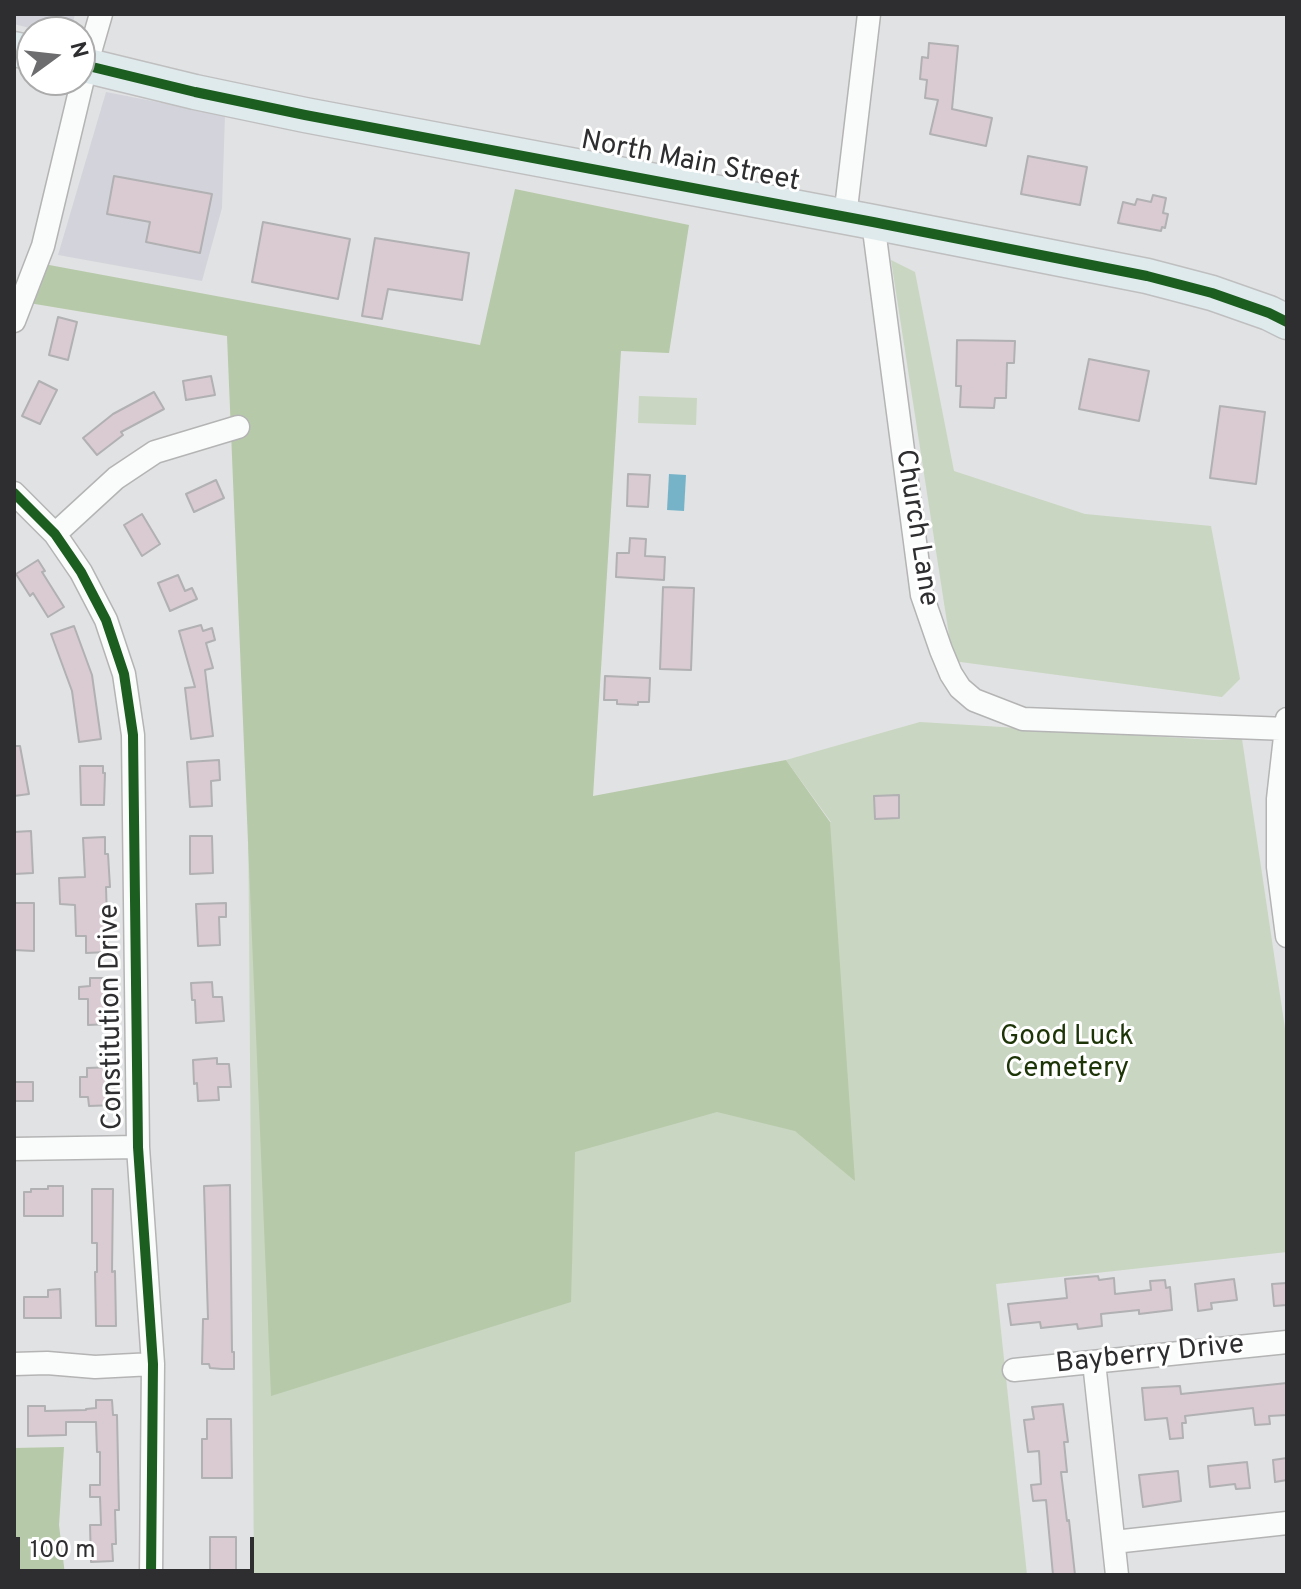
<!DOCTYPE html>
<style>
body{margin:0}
#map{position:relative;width:1301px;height:1589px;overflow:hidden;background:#e1e2e3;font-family:Overpass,sans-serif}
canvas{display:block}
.frame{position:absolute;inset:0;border:16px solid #2e2e30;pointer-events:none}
.north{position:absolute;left:16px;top:16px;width:80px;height:80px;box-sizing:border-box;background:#fff;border:2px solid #ababac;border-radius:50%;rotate:75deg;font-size:22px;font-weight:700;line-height:32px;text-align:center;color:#2e2e30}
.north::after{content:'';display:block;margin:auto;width:28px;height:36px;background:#6d6d6f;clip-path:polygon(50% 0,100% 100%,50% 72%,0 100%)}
.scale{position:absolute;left:16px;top:1537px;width:238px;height:36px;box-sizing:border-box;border:4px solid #2e2e30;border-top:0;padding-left:10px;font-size:24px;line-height:28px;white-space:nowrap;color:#2e2e30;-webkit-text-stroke:6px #fff;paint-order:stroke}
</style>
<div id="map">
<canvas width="1301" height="1589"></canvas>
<div class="frame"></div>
<div class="north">N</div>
<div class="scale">100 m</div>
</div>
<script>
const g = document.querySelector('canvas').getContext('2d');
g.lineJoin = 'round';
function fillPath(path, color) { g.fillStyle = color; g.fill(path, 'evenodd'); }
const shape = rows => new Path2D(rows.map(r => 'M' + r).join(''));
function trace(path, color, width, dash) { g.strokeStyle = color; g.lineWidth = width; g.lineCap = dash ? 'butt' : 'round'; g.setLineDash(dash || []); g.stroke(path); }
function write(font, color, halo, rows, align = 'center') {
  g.font = font + ' Overpass,sans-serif'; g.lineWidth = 6; g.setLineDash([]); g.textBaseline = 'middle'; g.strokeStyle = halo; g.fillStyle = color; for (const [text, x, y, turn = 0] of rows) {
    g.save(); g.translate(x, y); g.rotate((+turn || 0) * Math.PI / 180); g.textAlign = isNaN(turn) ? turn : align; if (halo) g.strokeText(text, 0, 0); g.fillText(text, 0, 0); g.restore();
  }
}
fillPath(shape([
 [14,14,75,14,73,23,45,32,14,24],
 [106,92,225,115,222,208,202,281,58,255]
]), '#d3d4db');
fillPath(shape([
 [891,260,915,272,954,471,1085,514,1211,526,1240,679,1222,697,953,661],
 [639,396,697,398,696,425,638,423],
 [920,722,1214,740,1242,739,1287,1042,1287,1252,996,1284,1027,1575,254,1575,248,796,831,822,786,760]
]), '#c9d6c1');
fillPath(shape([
 [515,189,689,225,669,353,621,351,593,796,786,760,830,822,855,1181,795,1131,717,1112,575,1152,571,1302,271,1396,227,336,23,302,33,262,480,345],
 [64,1447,59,1525,65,1575,14,1575,14,1448]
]), '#b6c9a9');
fillPath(shape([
 [669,474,686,475,684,511,667,510]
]), '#77b3c8');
const building = shape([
 [929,43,958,46,952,109,992,118,986,146,930,134,938,100,925,98,927,80,920,79,922,57,928,58,929,43],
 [1028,156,1087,167,1080,205,1021,194,1028,156],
 [114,176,212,194,200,253,146,242,150,222,107,214,114,176],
 [1153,195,1166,198,1163,213,1168,214,1165,228,1162,227,1161,231,1118,223,1123,202,1135,205,1137,199,1151,202,1153,195],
 [263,222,350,239,338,299,252,282,263,222],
 [375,238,469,253,462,300,388,289,382,319,362,316,375,238],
 [58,317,77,322,68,360,49,355,58,317],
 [957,340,1015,341,1014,363,1007,363,1006,398,995,398,994,408,960,407,961,386,956,386,957,340],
 [1089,359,1149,371,1139,421,1079,409,1089,359],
 [211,376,215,395,186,400,183,381,211,376],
 [39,381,57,390,40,424,22,416,39,381],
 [154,392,164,409,121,432,123,435,97,455,83,438,113,414,154,392],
 [1220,406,1265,412,1256,484,1210,478,1220,406],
 [628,474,650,475,648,507,627,506,628,474],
 [216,480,224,498,194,512,186,494,216,480],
 [142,514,160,544,142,556,124,525,142,514],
 [630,538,646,539,645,556,665,557,664,580,616,577,617,553,629,553,630,538],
 [38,560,45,571,42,572,64,607,48,617,33,593,30,596,16,574,38,560],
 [178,575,185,591,192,588,197,599,170,611,158,583,178,575],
 [663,587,694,588,691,670,660,669,663,587],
 [201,625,203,631,212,628,215,640,206,643,213,668,205,670,213,736,191,739,185,688,195,687,179,631,201,625],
 [74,626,92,675,101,739,79,742,72,691,51,634,74,626],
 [605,676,650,678,649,702,638,702,638,705,617,704,617,700,604,700,605,676],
 [14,746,20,746,29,794,14,796,14,746],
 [219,760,220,780,211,781,212,806,190,807,187,762,219,760],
 [80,766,103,766,103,773,105,773,104,805,81,805,80,766],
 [899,795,899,818,875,819,874,796,899,795],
 [31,831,33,873,14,874,14,832,31,831],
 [190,836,212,836,213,873,190,874,190,836],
 [105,837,105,854,108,854,110,887,106,887,108,952,86,953,86,936,76,936,75,905,60,904,59,878,85,877,83,838,105,837],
 [14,903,34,903,34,951,14,950,14,903],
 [226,903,226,917,219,917,220,945,198,946,196,904,226,903],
 [90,978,109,978,110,1024,88,1025,88,999,79,999,79,987,90,986,90,978],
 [212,982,213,997,222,997,224,1021,196,1023,195,1000,192,1000,191,983,212,982],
 [217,1058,217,1064,229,1064,231,1087,218,1087,219,1100,198,1101,197,1083,194,1084,193,1060,217,1058],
 [114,1067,115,1105,89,1106,88,1097,80,1097,80,1077,87,1077,87,1068,114,1067],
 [14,1082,33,1082,33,1101,14,1101,14,1082],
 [230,1185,232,1352,234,1352,234,1369,222,1369,210,1368,209,1364,202,1364,203,1319,208,1319,204,1186,230,1185],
 [48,1186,63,1186,63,1216,24,1216,24,1192,31,1192,31,1189,48,1189,48,1186],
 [92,1189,113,1189,112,1272,115,1271,116,1326,96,1326,95,1272,97,1272,97,1243,92,1243,92,1189],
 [1098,1276,1099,1280,1114,1278,1115,1294,1151,1290,1150,1281,1165,1280,1166,1288,1170,1287,1172,1310,1139,1314,1139,1310,1101,1314,1102,1326,1078,1329,1077,1324,1041,1328,1040,1322,1011,1325,1008,1304,1067,1298,1065,1279,1098,1276],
 [1234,1279,1237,1300,1211,1303,1212,1309,1198,1311,1195,1284,1234,1279],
 [1287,1283,1287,1305,1274,1306,1272,1284,1287,1283],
 [60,1289,61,1318,24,1318,24,1297,48,1297,48,1290,60,1289],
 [1287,1383,1287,1415,1269,1416,1270,1424,1255,1425,1253,1408,1185,1416,1186,1423,1182,1423,1183,1438,1170,1439,1167,1418,1145,1420,1142,1388,1180,1386,1181,1394,1287,1383],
 [96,1400,112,1400,113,1415,117,1415,119,1510,115,1510,116,1544,112,1544,113,1561,91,1562,90,1525,101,1525,100,1497,90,1497,90,1485,100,1485,100,1452,97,1452,96,1422,66,1422,66,1435,28,1436,28,1406,45,1406,45,1411,86,1410,86,1409,96,1408,96,1400],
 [1063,1404,1068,1442,1064,1442,1067,1472,1061,1472,1067,1521,1069,1520,1075,1575,1053,1575,1046,1500,1033,1501,1031,1485,1041,1484,1039,1451,1028,1452,1024,1420,1034,1419,1032,1407,1063,1404],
 [207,1419,231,1419,232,1478,202,1478,202,1439,207,1439,207,1419],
 [1287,1458,1287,1480,1275,1482,1273,1460,1287,1458],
 [1247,1462,1250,1488,1236,1489,1235,1484,1210,1487,1208,1466,1247,1462],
 [1178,1471,1181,1501,1143,1507,1139,1475,1178,1471],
 [210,1537,236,1537,236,1574,210,1574,210,1537]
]);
fillPath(building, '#d9cbd1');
trace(building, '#b1b0b2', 2);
const minor = shape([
 [845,217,869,14],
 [873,222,922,595,941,650,951,674,960,688,974,700,1023,719,1287,729],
 [14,321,43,246,86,66,101,14],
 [14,493,55,534,81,572,106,620,124,674,133,735,138,1147,153,1364,151,1575],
 [55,534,116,478,155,452,238,427],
 [1287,719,1278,799,1278,867,1287,936],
 [14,1149,138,1147],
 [1094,1362,1117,1575],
 [14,1364,47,1363,95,1367,153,1364],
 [1014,1370,1287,1342],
 [1114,1542,1287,1523]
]);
const highway = shape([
 [14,49,32,53],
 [80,64,195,92,305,115,873,222,1147,276,1212,293,1269,313,1287,322]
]);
trace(minor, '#b4b4b5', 25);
trace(highway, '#bfbfc0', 37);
trace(minor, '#fafbfb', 22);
trace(highway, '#dfeaed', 34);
trace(shape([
 [80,64,195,92,305,115,873,222,1147,276,1212,293,1269,313,1287,322],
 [14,493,55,534,81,572,106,620,124,674,133,735,138,1147,153,1364,151,1575]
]), '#1b5e20', 10);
write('28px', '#2e2e30', '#fff', [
 ["North Main Street",690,163,11],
 ["Church Lane",915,528,81],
 ["Constitution Drive",113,1017,-91],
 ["Bayberry Drive",1150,1356,-6]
]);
write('28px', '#1d3407', '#fff', [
 ["Good Luck",1067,1038],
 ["Cemetery",1067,1070]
]);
</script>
